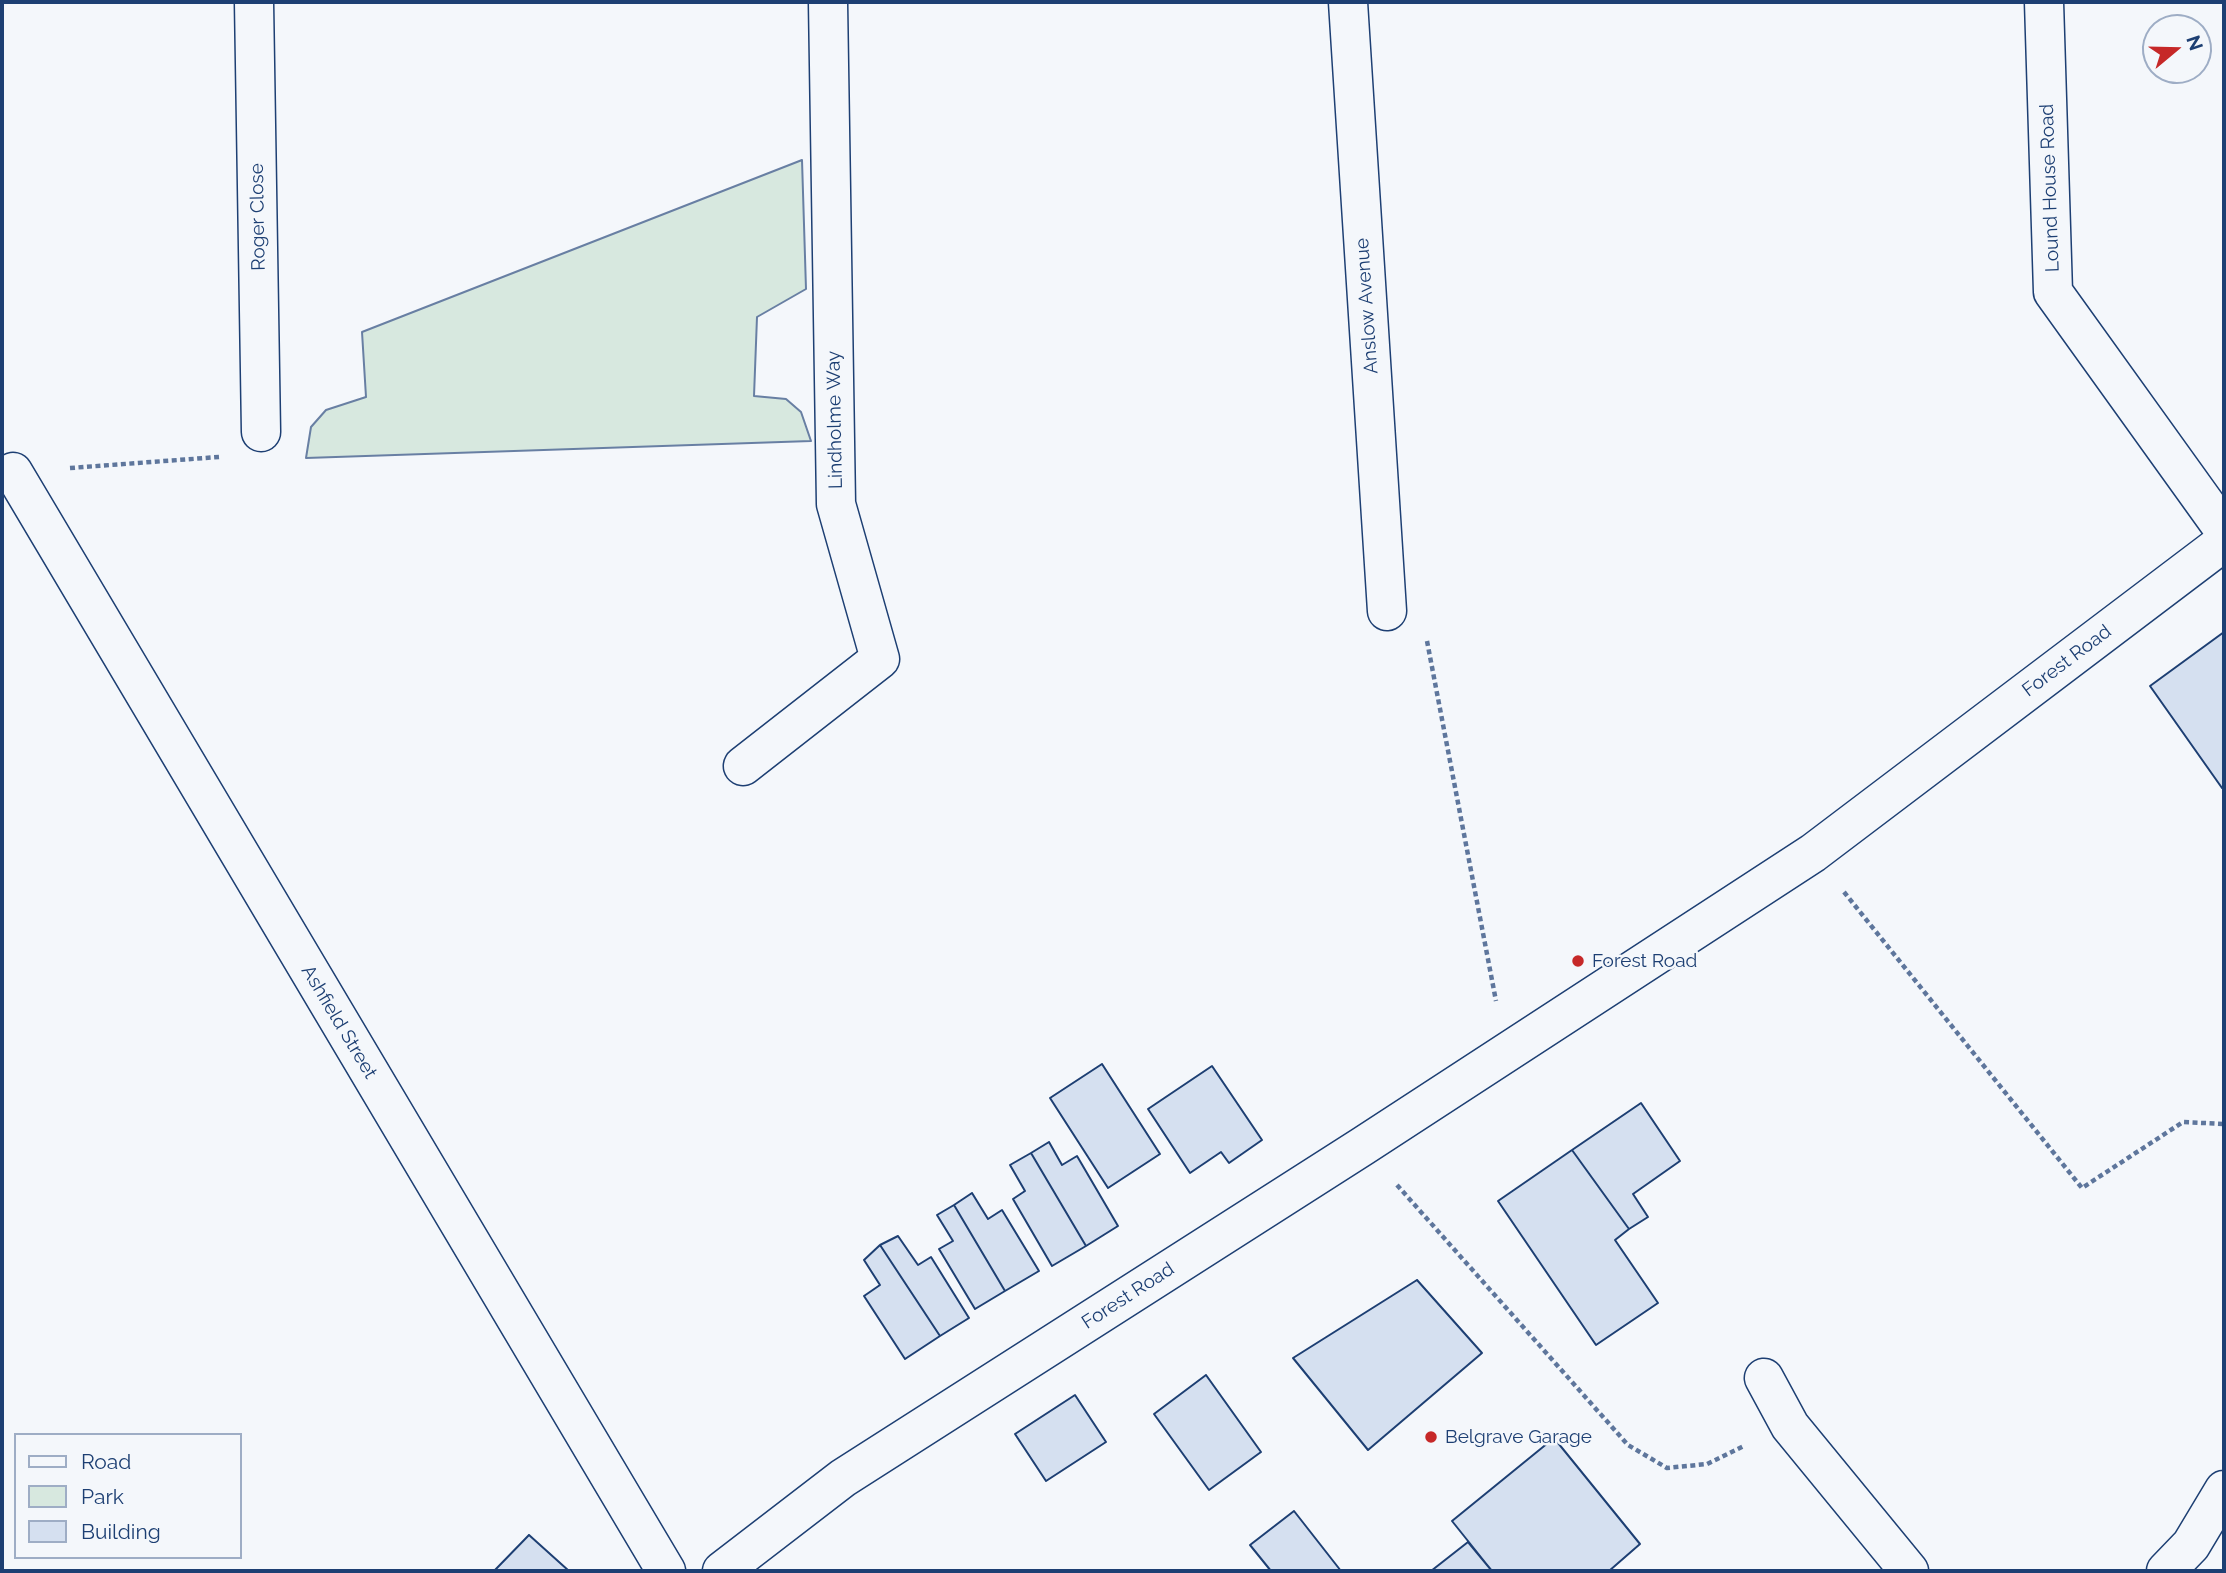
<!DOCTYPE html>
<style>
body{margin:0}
#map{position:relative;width:2226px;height:1573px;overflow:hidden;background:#f4f7fb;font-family:Raleway,sans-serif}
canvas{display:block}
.frame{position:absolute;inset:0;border:4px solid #1d3f73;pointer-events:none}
.legend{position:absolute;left:14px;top:1433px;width:228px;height:126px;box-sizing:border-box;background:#f4f7fb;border:2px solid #9eadc5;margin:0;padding:9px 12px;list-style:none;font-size:21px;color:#1d3f73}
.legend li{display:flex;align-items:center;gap:14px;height:35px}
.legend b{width:35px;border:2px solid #9eadc5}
.north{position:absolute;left:2142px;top:14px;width:70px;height:70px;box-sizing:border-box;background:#f4f7fb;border:2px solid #9eadc5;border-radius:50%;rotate:71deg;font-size:19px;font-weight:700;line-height:28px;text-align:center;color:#1d3f73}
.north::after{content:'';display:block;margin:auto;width:24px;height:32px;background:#c62828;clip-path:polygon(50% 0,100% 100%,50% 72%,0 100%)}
</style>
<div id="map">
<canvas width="2226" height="1573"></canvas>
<div class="frame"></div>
<ul class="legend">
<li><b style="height:9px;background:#f4f7fb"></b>Road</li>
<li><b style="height:19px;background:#d7e8df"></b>Park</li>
<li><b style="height:19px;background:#d5e0f0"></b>Building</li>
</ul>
<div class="north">N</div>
</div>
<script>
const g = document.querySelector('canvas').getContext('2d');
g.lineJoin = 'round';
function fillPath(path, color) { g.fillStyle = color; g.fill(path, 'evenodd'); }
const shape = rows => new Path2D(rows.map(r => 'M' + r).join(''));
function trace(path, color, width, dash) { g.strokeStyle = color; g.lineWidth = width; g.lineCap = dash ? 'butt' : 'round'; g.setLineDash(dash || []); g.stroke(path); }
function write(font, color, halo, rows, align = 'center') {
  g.font = font + ' Raleway,sans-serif'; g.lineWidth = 5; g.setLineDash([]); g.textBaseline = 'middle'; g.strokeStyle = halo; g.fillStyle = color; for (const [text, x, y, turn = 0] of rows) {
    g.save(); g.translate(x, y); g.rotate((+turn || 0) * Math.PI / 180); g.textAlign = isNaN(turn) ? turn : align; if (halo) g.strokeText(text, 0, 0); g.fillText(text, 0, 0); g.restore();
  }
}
const green = shape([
 [802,160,806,289,757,317,754,396,786,399,801,412,811,441,306,458,311,427,326,410,366,397,362,332,802,160]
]);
fillPath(green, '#d7e8df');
trace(green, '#687fa3', 2);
const building = shape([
 [2224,632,2224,786,2222,788,2150,686,2224,632],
 [1102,1064,1160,1154,1108,1188,1050,1098,1102,1064],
 [1212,1066,1262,1140,1229,1163,1221,1152,1190,1173,1148,1109,1212,1066],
 [1641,1103,1680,1161,1633,1194,1648,1217,1629,1229,1572,1150,1641,1103],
 [1049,1142,1062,1165,1077,1156,1118,1226,1086,1246,1031,1153,1049,1142],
 [1572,1150,1629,1229,1615,1240,1658,1303,1596,1345,1498,1201,1572,1150],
 [1031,1153,1086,1246,1052,1266,1013,1199,1025,1191,1010,1165,1031,1153],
 [972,1193,988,1219,1002,1210,1039,1271,1005,1291,954,1205,972,1193],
 [954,1205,1005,1291,975,1309,939,1249,953,1241,937,1215,954,1205],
 [898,1236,918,1265,931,1257,969,1318,940,1336,880,1245,898,1236],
 [880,1245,940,1336,905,1359,864,1296,880,1285,864,1260,880,1245],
 [1417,1280,1482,1353,1368,1450,1293,1358,1417,1280],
 [1206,1375,1261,1452,1209,1490,1154,1414,1206,1375],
 [1075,1395,1106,1442,1046,1481,1015,1434,1075,1395],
 [1554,1438,1640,1544,1609,1571,1492,1571,1452,1521,1554,1438],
 [1294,1511,1341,1571,1271,1571,1250,1545,1294,1511],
 [529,1535,569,1571,494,1571,529,1535],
 [1468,1542,1492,1571,1431,1571,1468,1542]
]);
fillPath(building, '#d5e0f0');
trace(building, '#1d3f73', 2);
const street = shape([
 [254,2,261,432],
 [1348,2,1387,611],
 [2044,2,2053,292,2224,530],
 [13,472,666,1571],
 [743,766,880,659,836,504,828,2],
 [1764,1378,1790,1426,1909,1571],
 [2166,1571,2191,1545,2224,1490]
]);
const secondary = shape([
 [722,1571,843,1478,1363,1146,1813,853,2224,542]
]);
trace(street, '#1d3f73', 41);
trace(secondary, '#1d3f73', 41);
trace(shape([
 [70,468,219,457],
 [1427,641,1496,1001],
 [1844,892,2082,1188,2183,1122,2224,1124],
 [1397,1185,1628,1445,1667,1468,1707,1464,1744,1446]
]), '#5e769c', 4.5, [5, 3.5]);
trace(street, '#f4f7fb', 38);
trace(secondary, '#f4f7fb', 38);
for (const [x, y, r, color] of [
 [1578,961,7,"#c62828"],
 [1431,1437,7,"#c62828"]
]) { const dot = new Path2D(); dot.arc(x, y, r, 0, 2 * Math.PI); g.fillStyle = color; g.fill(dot); trace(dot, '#f4f7fb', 2.5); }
write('19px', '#1d3f73', '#f4f7fb', [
 ["Lound House Road",2050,188,-92],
 ["Roger Close",258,217,-91],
 ["Anslow Avenue",1367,306,-94],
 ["Lindholme Way",835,420,-91],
 ["Forest Road",2067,661,-37],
 ["Ashfield Street",339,1022,59],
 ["Forest Road",1128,1296,-33]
]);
write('19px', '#1d3f73', '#f4f7fb', [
 ["Forest Road",1592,961],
 ["Belgrave Garage",1445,1437]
], 'left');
</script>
